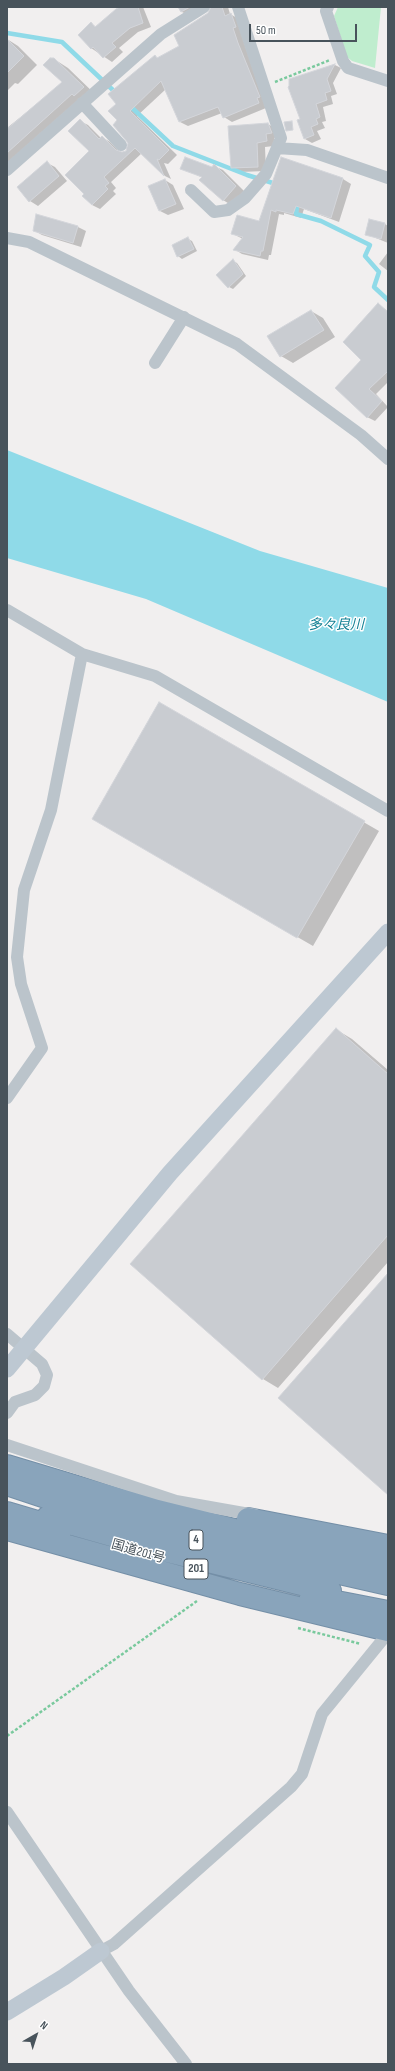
<!DOCTYPE html>
<meta charset="utf-8">
<style>
body{margin:0}
#map{position:relative;width:395px;height:2071px;overflow:hidden;background:#f1efef;font-family:"Sofia Sans Condensed",sans-serif}
canvas{display:block}
.frame{position:absolute;inset:0;border:8px solid #48535b;pointer-events:none}
.north{position:absolute;left:16px;top:2015px;width:40px;height:40px;-webkit-text-stroke:3px #fff;paint-order:stroke;rotate:39deg;font-size:11px;font-weight:700;line-height:16px;text-align:center;color:#48535b}
.north::after{content:'';display:block;margin:auto;width:14px;height:18px;background:#48535b;clip-path:polygon(50% 0,100% 100%,50% 72%,0 100%)}
.scale{position:absolute;left:249px;top:24px;width:108px;height:18px;box-sizing:border-box;border:2px solid #48535b;border-top:0;padding-left:5px;font-size:12px;line-height:14px;white-space:nowrap;color:#48535b;-webkit-text-stroke:3px #fff;paint-order:stroke}
</style>
<div id="map">
<canvas width="395" height="2071"></canvas>
<div class="frame"></div>
<div class="north">N</div>
<div class="scale">50 m</div>
</div>
<script>
const g = document.querySelector('canvas').getContext('2d');
g.lineJoin = 'round';
function fillPath(path, color) { g.fillStyle = color; g.fill(path, 'evenodd'); }
const shape = rows => new Path2D(rows.map(r => 'M' + r).join(''));
function trace(path, color, width, dash) { g.strokeStyle = color; g.lineWidth = width; g.lineCap = dash ? 'butt' : 'round'; g.setLineDash(dash || []); g.stroke(path); }
function write(font, color, halo, rows, align = 'center') {
  g.font = font + ' "Sofia Sans Condensed","Noto Sans JP",sans-serif'; g.lineWidth = 3; g.setLineDash([]); g.textBaseline = 'middle'; g.strokeStyle = halo; g.fillStyle = color; for (const [text, x, y, turn = 0] of rows) {
    g.save(); g.translate(x, y); g.rotate((+turn || 0) * Math.PI / 180); g.textAlign = isNaN(turn) ? turn : align; if (halo) g.strokeText(text, 0, 0); g.fillText(text, 0, 0); g.restore();
  }
}
fillPath(shape([
 [338,7,381,7,375,68,352,61,347,57,334,16]
]), '#bfedce');
fillPath(shape([
 [7,450,260,551,388,588,388,702,146,599,7,558]
]), '#8fdae8');
fillPath(shape([
 [123,7,143,7,151,27,138,32,119,48,123,52,112,62,91,48,91,24,97,27],
 [179,7,198,7,190,16,182,12],
 [212,7,228,7,230,14,239,19,266,108,232,122,224,117,222,113,188,126,180,122,166,89,137,116,177,155,168,164,164,163,171,179,165,176,142,153,111,182,116,188,113,191,116,194,100,209,92,205,90,152,80,121,88,125,101,138,102,137,110,142,121,153,127,151,129,143,119,120,117,104,155,57,158,58,180,47,208,23],
 [7,39,18,46,37,65,18,84,15,83,7,91],
 [54,59,68,68,97,96,7,163,7,128,64,82],
 [335,65,341,68,333,83,337,94,331,96,333,104,323,107,326,121,322,122,325,128,317,131,321,139,312,143,305,139,291,80],
 [268,124,276,129,279,137,274,138,274,146,265,147,266,171,240,172,232,167],
 [282,159,343,179,351,184,339,222,304,209,301,218,284,213,284,215,279,214,271,255,269,255,268,260,242,254,234,249,243,239,233,234,260,222],
 [47,163,55,167,67,181,38,206,30,201,18,187],
 [214,166,223,170,244,191,231,205,223,200,203,178,182,168,212,168],
 [165,180,173,185,184,209,168,215,160,211,150,187],
 [37,215,78,227,86,231,81,247,42,235,35,231],
 [385,224,388,226,388,243,366,234],
 [188,239,192,241,197,251,182,259,178,256,173,246],
 [388,252,388,271,379,264],
 [233,261,237,263,246,276,233,289,229,287],
 [378,305,388,311,388,382,376,394,388,407,375,421,367,417,363,360],
 [311,311,323,318,335,337,293,363,281,356],
 [159,704,379,831,313,946,93,819],
 [337,1030,352,1039,388,1070,388,1262,278,1388,263,1379]
]), '#0003');
trace(shape([
 [7,33,62,42,116,93],
 [129,105,173,146,247,175,276,184],
 [298,201,296,214,321,221,370,245,365,256,379,272,374,287,388,300]
]), '#8fdae8', 4.5);
const building = shape([
 [120,7,138,7,143,23,130,28,112,43,116,47,103,58,93,47,91,49,78,35,91,22,95,27,116,9,120,7],
 [178,7,190,7,181,12,178,7],
 [211,7,222,7,225,16,231,13,236,27,233,28,238,43,260,97,257,98,259,103,223,118,218,107,179,122,161,81,130,111,169,150,159,160,157,159,164,176,135,148,104,177,109,183,105,186,108,189,92,205,82,196,84,194,65,175,89,151,68,131,80,119,99,139,102,136,116,150,122,152,126,151,128,143,113,125,117,120,108,111,116,104,108,94,155,55,157,58,179,46,174,35,208,13,211,7],
 [7,39,24,56,7,73,7,39],
 [50,58,54,58,84,87,74,96,72,94,7,153,7,129,62,82,43,65,50,58],
 [335,64,327,79,331,91,325,93,327,100,316,104,320,117,316,119,318,124,311,127,314,135,304,139,297,120,300,119,288,87,289,86,289,79,335,64],
 [292,121,293,130,286,131,284,122,292,121],
 [268,123,272,133,266,134,267,141,257,143,258,167,231,168,228,126,268,123],
 [185,157,212,167,214,164,236,186,223,201,199,180,202,177,180,169,185,157],
 [281,157,343,178,331,218,296,206,293,214,276,210,276,212,271,210,263,251,261,251,260,256,233,250,243,237,231,234,237,215,259,221,281,157],
 [47,161,59,176,29,202,17,187,47,161],
 [165,179,176,204,159,211,148,186,165,179],
 [36,214,78,226,73,243,33,231,36,214],
 [369,219,385,223,381,239,365,235,369,219],
 [188,237,194,249,177,257,172,245,188,237],
 [233,259,243,274,228,288,216,275,233,259],
 [378,303,388,312,388,371,369,389,382,401,367,418,335,388,361,360,343,342,378,303],
 [311,310,324,330,280,357,267,336,311,310],
 [159,702,365,821,297,938,92,819,159,702],
 [336,1028,388,1074,388,1235,262,1380,130,1264,336,1028],
 [388,1273,388,1495,278,1398,388,1273]
]);
fillPath(building, '#c9ccd1');
trace(building, '#d3d5da', 1);
const highway = shape([
 [7,1466,157,1511,388,1568],
 [7,1484,49,1498,203,1542,388,1584],
 [7,1513,61,1529],
 [48,1517,164,1550,330,1591],
 [248,1519,388,1546],
 [7,1529,240,1594,388,1630],
 [311,1597,388,1612]
]);
trace(highway, '#748fa7', 24);
trace(shape([
 [275,82,330,60],
 [298,1628,361,1644],
 [7,1736,197,1601]
]), '#79c99d', 2.5, [3, 2]);
trace(shape([
 [328,7,326,11,343,61,348,68,388,81],
 [82,103,121,145],
 [277,148,307,150,388,178],
 [7,170,161,34,204,7],
 [191,190,214,212,228,210,245,198,266,174,281,138,238,7],
 [7,238,29,242,237,344,361,435,388,459],
 [155,363,184,317],
 [7,610,82,654,155,676,388,811],
 [7,1098,42,1048,21,984,17,957,24,890,51,810,82,654],
 [7,1334,42,1364,47,1375,44,1386,35,1395,15,1402,7,1413],
 [7,1445,176,1501,255,1515],
 [7,1812,129,1991,186,2064],
 [101,1951,114,1944,291,1787,302,1774,322,1714,384,1638]
]), '#bbc4cb', 12);
trace(shape([
 [7,1369,170,1173,388,932],
 [7,2012,64,1977,101,1951]
]), '#bdc8d2', 17);
trace(highway, '#89a4bb', 22);
for (const [x, y, w] of [
 [196,1540,14],
 [196,1569,24]
]) { const box = new Path2D(); box.roundRect(x - w / 2, y - 10, w, 20, 3); g.fillStyle = '#fff'; g.fill(box); trace(box, '#48535b', 1); }
write('bold 12px', '#48535b', null, [
 ["4",196,1540],
 ["201",196,1569]
]);
write('13px', '#48535b', '#fff', [
 ["国道201号",138,1552,16]
]);
write('italic 14px', '#138094', '#fff', [
 ["多々良川",336,625]
]);
</script>
